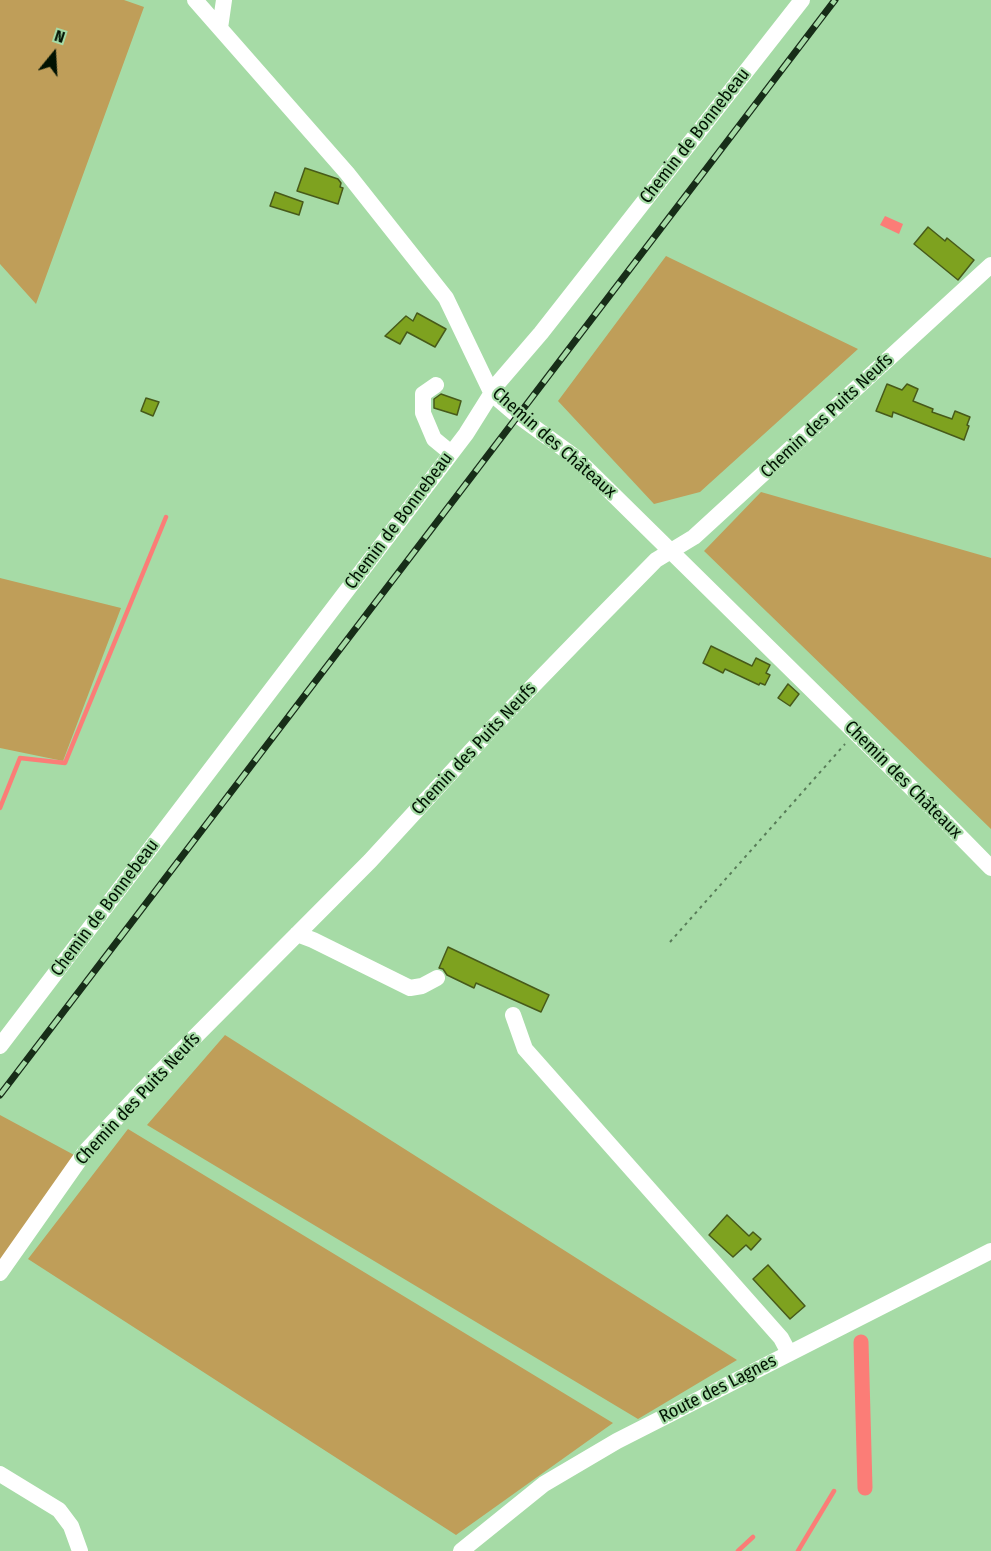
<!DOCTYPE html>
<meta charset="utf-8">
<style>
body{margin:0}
#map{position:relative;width:991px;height:1551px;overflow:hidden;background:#a6dba6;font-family:"Fira Sans Condensed",sans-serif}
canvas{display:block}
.north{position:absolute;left:24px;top:24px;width:60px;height:60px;-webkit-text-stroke:4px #a6dba6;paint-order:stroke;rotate:18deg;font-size:16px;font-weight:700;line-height:24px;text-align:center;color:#011202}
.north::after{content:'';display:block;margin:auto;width:21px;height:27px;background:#011202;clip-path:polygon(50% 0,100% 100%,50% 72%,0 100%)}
</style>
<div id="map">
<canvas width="991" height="1551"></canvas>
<div class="north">N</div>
</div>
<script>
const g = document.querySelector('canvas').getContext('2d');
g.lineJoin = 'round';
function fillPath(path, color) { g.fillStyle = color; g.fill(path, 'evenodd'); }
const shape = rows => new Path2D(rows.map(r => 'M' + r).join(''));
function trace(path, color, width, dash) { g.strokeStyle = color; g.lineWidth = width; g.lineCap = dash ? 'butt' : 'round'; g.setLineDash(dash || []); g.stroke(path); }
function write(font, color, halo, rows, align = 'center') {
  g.font = font + ' "Fira Sans Condensed",sans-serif'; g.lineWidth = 4.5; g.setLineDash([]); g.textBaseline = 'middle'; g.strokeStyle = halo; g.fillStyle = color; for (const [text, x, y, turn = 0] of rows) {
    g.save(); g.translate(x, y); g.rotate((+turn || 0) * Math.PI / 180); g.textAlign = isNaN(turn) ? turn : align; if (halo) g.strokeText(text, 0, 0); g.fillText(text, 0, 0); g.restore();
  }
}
fillPath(shape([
 [0,0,124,0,144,7,36,304,0,264],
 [666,256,858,349,700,492,654,504,558,401],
 [761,492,991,558,991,829,704,551],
 [0,578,121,608,63,761,0,748],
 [225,1035,737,1360,638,1419,147,1125],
 [0,1115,76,1156,0,1261],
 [128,1129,613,1423,456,1535,28,1259]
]), '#bf9e59');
fillPath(shape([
 [885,216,903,224,899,234,880,225]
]), '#fb7d77');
trace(shape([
 [0,808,20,758,65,763,166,517],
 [738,1551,753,1537],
 [798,1551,834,1491]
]), '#fb7d77', 4.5);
trace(shape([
 [861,1342,865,1488]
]), '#fb7d77', 15);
const building = shape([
 [305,168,338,179,341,183,340,187,343,188,338,204,297,191,305,168],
 [275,192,303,202,299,215,270,206,275,192],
 [928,227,945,241,947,238,974,260,958,280,914,244,928,227],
 [417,313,446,329,435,347,407,332,400,344,385,336,406,316,413,321,417,313],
 [887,384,902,390,907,384,918,389,913,401,933,409,932,412,952,419,955,411,970,417,967,425,969,426,964,440,893,412,892,417,876,411,887,384],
 [441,394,461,401,457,415,434,408,434,399,441,394],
 [146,398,159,402,153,416,141,411,146,398],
 [711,646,752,666,756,658,770,665,766,673,770,675,765,685,760,683,759,685,725,669,723,673,703,663,711,646],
 [788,684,799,694,790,706,778,698,788,684],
 [448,947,549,995,541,1012,476,983,474,988,447,975,443,969,439,968,448,947],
 [727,1215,749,1236,753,1232,761,1239,751,1250,746,1245,733,1257,709,1235,727,1215],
 [768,1265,805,1306,790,1319,753,1279,768,1265]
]);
fillPath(building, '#7ea21f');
trace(building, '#475a1a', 1.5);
trace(shape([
 [670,942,845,744]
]), '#587c58', 2, [3, 4.5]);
trace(shape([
 [195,0,347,173,446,298,492,394,513,412,575,457,940,816,991,868],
 [220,28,224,0],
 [436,385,423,394,423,413,434,439,451,453],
 [297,934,313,940,410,988,422,986,437,978],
 [513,1015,525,1049,781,1338,789,1353],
 [0,1046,466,434,498,383,541,333,802,0],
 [0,1273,85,1152,154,1078,370,861,494,726,597,620,656,560,694,537,991,265],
 [0,1474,59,1510,71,1526,80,1551],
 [461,1551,544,1484,617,1441,991,1251]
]), '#fff', 16);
const rail = shape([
 [0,1095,835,0]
]);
trace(rail, '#172d18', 7);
trace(rail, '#a6dba6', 4.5, [14]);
write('18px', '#011202', '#a6dba6', [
 ["Chemin de Bonnebeau",695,136,-52],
 ["Chemin des Puits Neufs",827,416,-43],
 ["Chemin des Châteaux",554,443,41],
 ["Chemin de Bonnebeau",399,521,-53],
 ["Chemin des Puits Neufs",474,749,-47],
 ["Chemin des Châteaux",903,780,45],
 ["Chemin de Bonnebeau",105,908,-53],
 ["Chemin des Puits Neufs",138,1099,-47],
 ["Route des Lagnes",718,1389,-27]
]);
</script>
